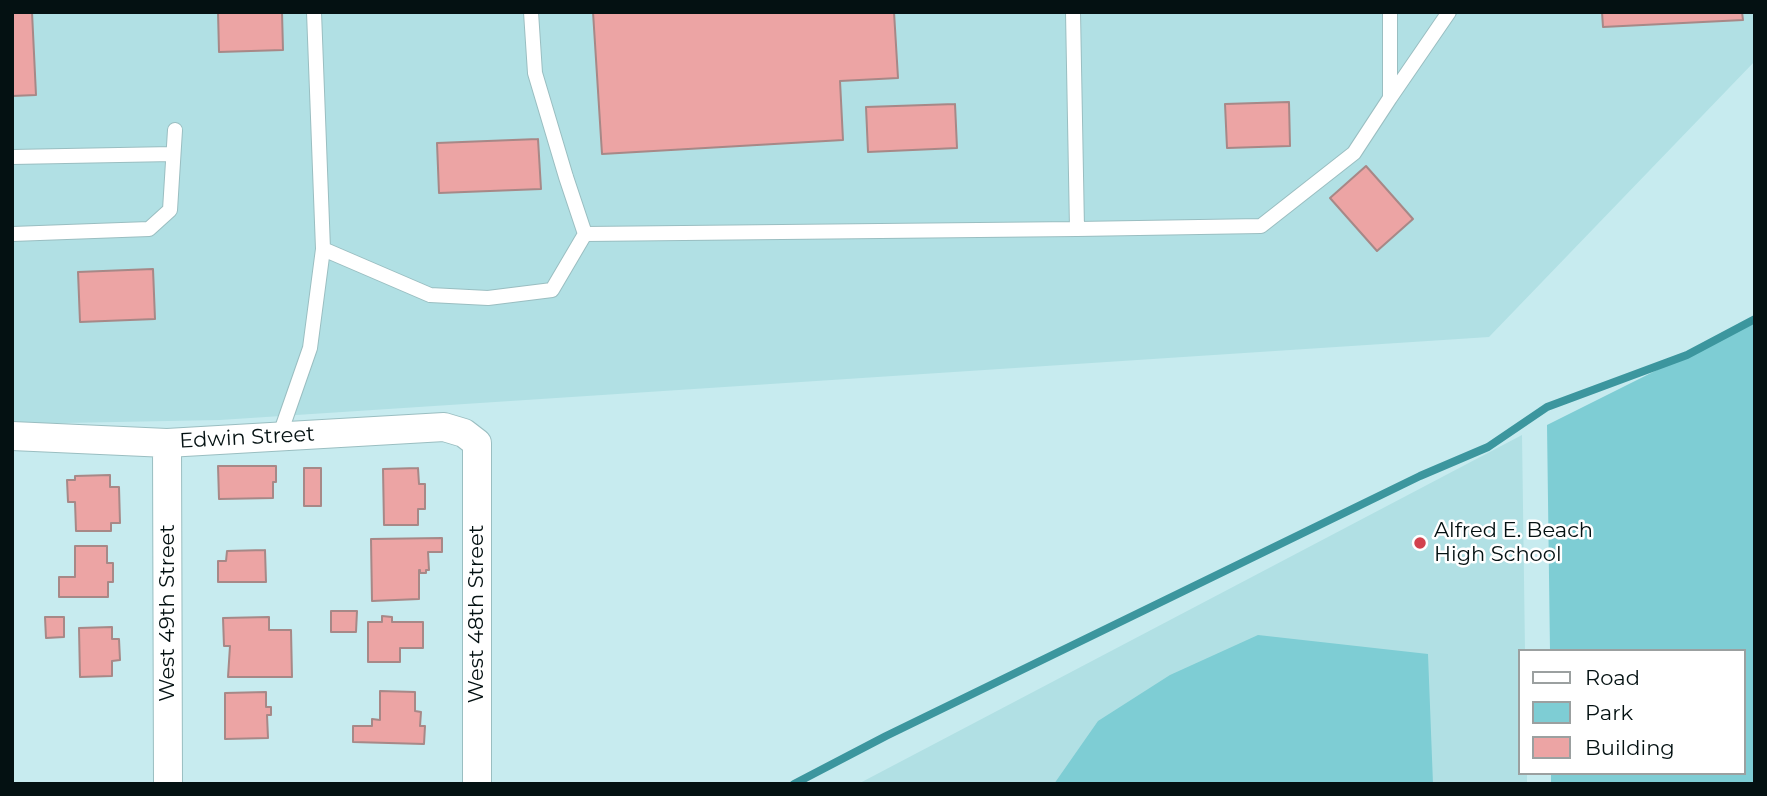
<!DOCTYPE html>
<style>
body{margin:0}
#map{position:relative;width:1767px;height:796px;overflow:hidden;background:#c7ebef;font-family:Montserrat,sans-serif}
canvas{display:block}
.frame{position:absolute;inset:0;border:14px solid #041112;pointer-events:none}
.legend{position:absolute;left:1518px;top:649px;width:228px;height:126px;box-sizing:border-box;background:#fff;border:2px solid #9ba0a0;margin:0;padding:9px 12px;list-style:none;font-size:21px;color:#041112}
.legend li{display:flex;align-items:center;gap:14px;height:35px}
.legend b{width:35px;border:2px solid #9ba0a0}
</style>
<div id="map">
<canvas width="1767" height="796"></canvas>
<div class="frame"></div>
<ul class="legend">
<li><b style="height:9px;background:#fff"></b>Road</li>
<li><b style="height:19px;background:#7ecdd4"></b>Park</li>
<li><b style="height:19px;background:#eca4a4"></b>Building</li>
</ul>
</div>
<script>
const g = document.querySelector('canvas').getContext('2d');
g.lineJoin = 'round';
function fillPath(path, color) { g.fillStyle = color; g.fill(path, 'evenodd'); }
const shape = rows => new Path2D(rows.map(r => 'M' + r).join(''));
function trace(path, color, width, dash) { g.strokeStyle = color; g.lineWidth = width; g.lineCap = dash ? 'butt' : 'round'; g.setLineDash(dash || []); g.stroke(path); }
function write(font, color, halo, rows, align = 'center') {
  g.font = font + ' Montserrat,sans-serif'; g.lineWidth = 5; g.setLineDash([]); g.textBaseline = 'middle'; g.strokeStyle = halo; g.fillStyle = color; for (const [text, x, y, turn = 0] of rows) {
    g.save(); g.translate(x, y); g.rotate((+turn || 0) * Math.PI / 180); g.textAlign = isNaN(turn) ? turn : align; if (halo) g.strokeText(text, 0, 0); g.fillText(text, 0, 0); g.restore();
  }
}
fillPath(shape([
 [12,12,1755,12,1755,61,1489,337,220,420,12,424],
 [1522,435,1525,651,1520,651,1520,773,1527,773,1527,784,858,784]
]), '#b1e0e4');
fillPath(shape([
 [1755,321,1755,784,1551,784,1551,773,1744,773,1744,651,1550,651,1547,425],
 [1258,635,1428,654,1433,784,1054,784,1098,721,1170,675]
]), '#7ecdd4');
trace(shape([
 [794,784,886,736,1420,476,1488,447,1547,407,1687,355,1755,319]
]), '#3c969e', 8);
const building = shape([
 [12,12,32,12,36,95,12,96,12,12],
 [218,12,282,12,283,50,219,52,218,12],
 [593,12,894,12,898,78,840,81,843,140,602,154,593,12],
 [1602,12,1742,12,1743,20,1603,27,1602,12],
 [1289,102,1290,146,1227,148,1225,104,1289,102],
 [955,104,957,148,868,152,866,107,955,104],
 [538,139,541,189,439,193,437,143,538,139],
 [1366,166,1413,219,1377,251,1330,198,1366,166],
 [153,269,155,319,80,322,78,272,153,269],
 [218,466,276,466,276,482,273,482,273,498,219,499,218,466],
 [304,468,321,468,321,506,304,506,304,468],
 [418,468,419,484,425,484,425,509,418,509,418,525,384,525,383,469,418,468],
 [110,475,110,487,119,487,120,523,111,523,111,531,76,531,75,502,68,502,67,480,75,480,75,476,110,475],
 [442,538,442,552,428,552,429,570,426,570,426,573,420,573,420,570,419,570,419,599,372,601,371,539,442,538],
 [75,546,107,546,107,563,113,563,113,582,108,582,108,597,59,597,59,577,75,577,75,546],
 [265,550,266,582,218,582,218,561,226,561,227,551,265,550],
 [331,611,357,611,356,632,331,632,331,611],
 [382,616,392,617,392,622,423,622,423,648,400,648,400,662,368,662,368,622,382,622,382,616],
 [45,617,64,617,64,637,46,638,45,617],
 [269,617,269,630,291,630,292,677,228,677,230,646,224,646,223,618,269,617],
 [112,627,112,639,119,639,120,660,112,661,112,676,80,677,79,628,112,627],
 [380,691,415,692,415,711,421,712,420,726,425,726,424,744,353,742,353,726,372,726,372,719,380,720,380,691],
 [266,692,266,707,271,707,271,715,267,715,268,738,225,739,225,693,266,692]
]);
fillPath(building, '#eca4a4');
trace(building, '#a78887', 2);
const lane = shape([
 [314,12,323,249,430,295,488,298,552,290,585,234],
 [531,12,535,73,566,177,585,234,1077,229,1073,12],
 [1390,98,1449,12],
 [12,157,173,154],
 [1077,229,1261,226,1354,153,1390,98,1390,12],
 [12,234,149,229,170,210,175,130],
 [279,437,310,348,323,249]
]);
const street = shape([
 [12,436,167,443,444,427,464,433,477,443,477,784],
 [167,443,168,784]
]);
trace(lane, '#9abec1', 16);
trace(street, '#9abec1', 30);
trace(lane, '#fff', 14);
trace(street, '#fff', 28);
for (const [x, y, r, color] of [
 [1420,543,7,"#d2424e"]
]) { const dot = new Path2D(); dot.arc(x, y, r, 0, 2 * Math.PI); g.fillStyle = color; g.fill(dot); trace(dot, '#fff', 2.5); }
write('21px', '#041112', '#fff', [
 ["Edwin Street",247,438,-3],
 ["West 49th Street",168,613,-90],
 ["West 48th Street",477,614,-90]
]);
write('21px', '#041112', '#fff', [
 ["Alfred E. Beach",1434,531],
 ["High School",1434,555]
], 'left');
</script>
